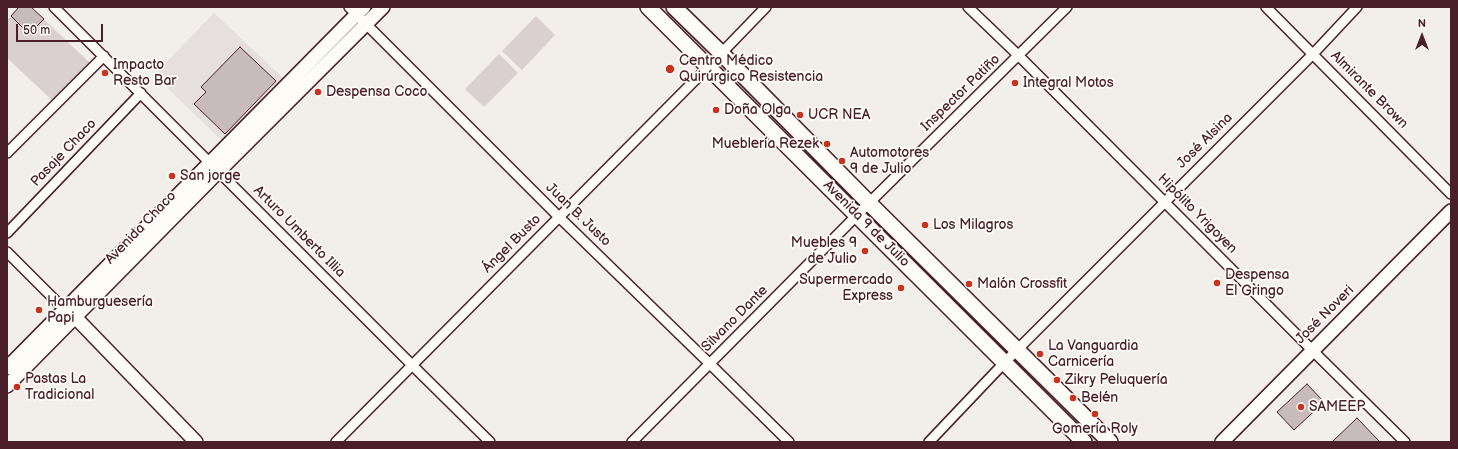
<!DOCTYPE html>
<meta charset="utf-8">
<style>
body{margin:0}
#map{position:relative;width:1458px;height:449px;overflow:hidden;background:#f2efeb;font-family:"Balsamiq Sans",sans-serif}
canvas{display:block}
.frame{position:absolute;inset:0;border:8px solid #4a1f2b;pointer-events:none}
.north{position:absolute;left:1402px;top:16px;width:40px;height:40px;-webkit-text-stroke:3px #fdfcf7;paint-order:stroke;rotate:0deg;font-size:11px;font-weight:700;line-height:16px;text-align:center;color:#4a1f2b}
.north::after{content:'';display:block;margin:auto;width:14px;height:18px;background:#4a1f2b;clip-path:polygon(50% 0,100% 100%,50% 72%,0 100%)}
.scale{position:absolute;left:16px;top:24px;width:87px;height:18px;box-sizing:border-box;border:2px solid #4a1f2b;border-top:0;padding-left:5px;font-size:12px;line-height:14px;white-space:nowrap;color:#4a1f2b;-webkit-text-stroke:3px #fdfcf7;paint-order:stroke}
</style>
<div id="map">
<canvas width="1458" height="449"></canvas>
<div class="frame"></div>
<div class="north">N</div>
<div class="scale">50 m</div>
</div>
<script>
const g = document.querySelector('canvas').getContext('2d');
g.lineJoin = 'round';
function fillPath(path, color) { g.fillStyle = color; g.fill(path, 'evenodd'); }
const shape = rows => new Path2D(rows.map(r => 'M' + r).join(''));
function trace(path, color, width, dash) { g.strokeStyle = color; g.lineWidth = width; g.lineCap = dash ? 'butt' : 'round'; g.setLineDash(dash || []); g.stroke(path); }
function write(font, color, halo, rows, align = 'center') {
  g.font = font + ' "Balsamiq Sans",sans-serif'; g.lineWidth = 3.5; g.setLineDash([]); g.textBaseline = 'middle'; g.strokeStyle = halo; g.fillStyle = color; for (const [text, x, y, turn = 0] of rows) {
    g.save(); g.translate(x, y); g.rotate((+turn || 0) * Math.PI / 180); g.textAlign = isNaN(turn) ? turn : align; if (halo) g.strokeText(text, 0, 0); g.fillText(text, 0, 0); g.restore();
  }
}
fillPath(shape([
 [214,13,283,78,221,140,154,75]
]), '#e5dfdd');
fillPath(shape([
 [19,7,31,7,91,64,54,102,7,58,7,20],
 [654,7,664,7,708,50,702,55],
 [536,16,555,35,522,70,502,51],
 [499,54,518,73,484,107,465,89],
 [722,66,853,197,848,201,717,70],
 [869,210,999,342,994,346,865,214],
 [1017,358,1102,442,1092,442,1012,363]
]), '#d9d0cf');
const building = shape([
 [19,7,31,7,44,19,29,34,11,16,19,7],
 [240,47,276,81,225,134,194,104,206,92,201,87,240,47],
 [1307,384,1324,402,1294,430,1277,412,1307,384],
 [1357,418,1380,442,1332,442,1357,418]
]);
fillPath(building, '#c8bbbb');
trace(building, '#4a1f2b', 1);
const street = shape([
 [54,7,412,365,490,442],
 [349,7,559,217,710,364,789,442],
 [968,7,1019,56,1312,350,1405,442],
 [1266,7,1451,194],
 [7,153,104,56],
 [7,233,141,93],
 [7,252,65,310],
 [336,442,709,66,766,7],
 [632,442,869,203,1067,7],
 [929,442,1005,362,1313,54,1357,7]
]);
const secondary = shape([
 [70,313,76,318,196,442],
 [7,368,364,7],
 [7,386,219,171,383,7],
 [1222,442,1451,211]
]);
const primary = shape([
 [648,7,1084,442],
 [674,7,721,53,869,203,1110,442]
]);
trace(street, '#4a1f2b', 12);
trace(secondary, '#4a1f2b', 16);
trace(primary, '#4a1f2b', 18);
trace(street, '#fdfcf7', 9);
trace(secondary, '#fdfcf7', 13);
trace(primary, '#fdfcf7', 15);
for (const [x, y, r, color] of [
 [670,69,5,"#c8321e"],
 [105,73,4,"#c8321e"],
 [1015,83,4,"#c8321e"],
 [318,92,4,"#c8321e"],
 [716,110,4,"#c8321e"],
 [800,115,4,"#c8321e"],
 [827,144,4,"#c8321e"],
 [842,161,4,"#c8321e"],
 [172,176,4,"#c8321e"],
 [925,225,4,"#c8321e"],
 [865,251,4,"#c8321e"],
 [1217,283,4,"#c8321e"],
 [969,284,4,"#c8321e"],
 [901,288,4,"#c8321e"],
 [39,310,4,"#c8321e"],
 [1040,354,4,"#c8321e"],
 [1057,380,4,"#c8321e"],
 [17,387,4,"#c8321e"],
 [1073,398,4,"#c8321e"],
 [1301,407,4,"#c8321e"],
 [1095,414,4,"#c8321e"]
]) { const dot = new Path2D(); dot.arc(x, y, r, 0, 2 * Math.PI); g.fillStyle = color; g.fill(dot); trace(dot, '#fdfcf7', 1.5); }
write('14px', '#4a1f2b', '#fdfcf7', [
 ["Centro Médico",679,61],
 ["Quirúrgico Resistencia",679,77],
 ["Impacto",113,65],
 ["Resto Bar",113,81],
 ["Integral Motos",1023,83],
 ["Despensa Coco",326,92],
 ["Doña Olga",724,110],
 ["UCR NEA",808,115],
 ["Mueblería Rezek",819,144,"right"],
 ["Automotores",850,153],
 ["9 de Julio",850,169],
 ["San jorge",180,176],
 ["Los Milagros",933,225],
 ["Muebles 9",857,243,"right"],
 ["de Julio",857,259,"right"],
 ["Despensa",1225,275],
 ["El Gringo",1225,291],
 ["Supermercado",893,280,"right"],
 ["Express",893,296,"right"],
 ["Malón Crossfit",977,284],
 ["Hamburguesería",47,302],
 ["Papi",47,318],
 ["La Vanguardia",1048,346],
 ["Carnicería",1048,362],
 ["Pastas La",25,379],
 ["Tradicional",25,395],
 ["Zikry Peluquería",1065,380],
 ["Belén",1081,398],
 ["SAMEEP",1309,407],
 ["Gomería Roly",1095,429,"center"]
], 'left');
write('14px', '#4a1f2b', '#fdfcf7', [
 ["Almirante Brown",1369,90,45],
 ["Inspector Patiño",961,93,-44],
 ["José Alsina",1205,141,-45],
 ["Pasaje Chaco",64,153,-46],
 ["Hipólito Yrigoyen",1197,214,45],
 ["Juan B. Justo",578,215,44],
 ["Avenida 9 de Julio",866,224,45],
 ["Avenida Chaco",141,228,-46],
 ["Arturo Umberto Illia",299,232,45],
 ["Ángel Busto",512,244,-45],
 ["José Noveri",1325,315,-45],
 ["Silvano Dante",735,319,-45]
]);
</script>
